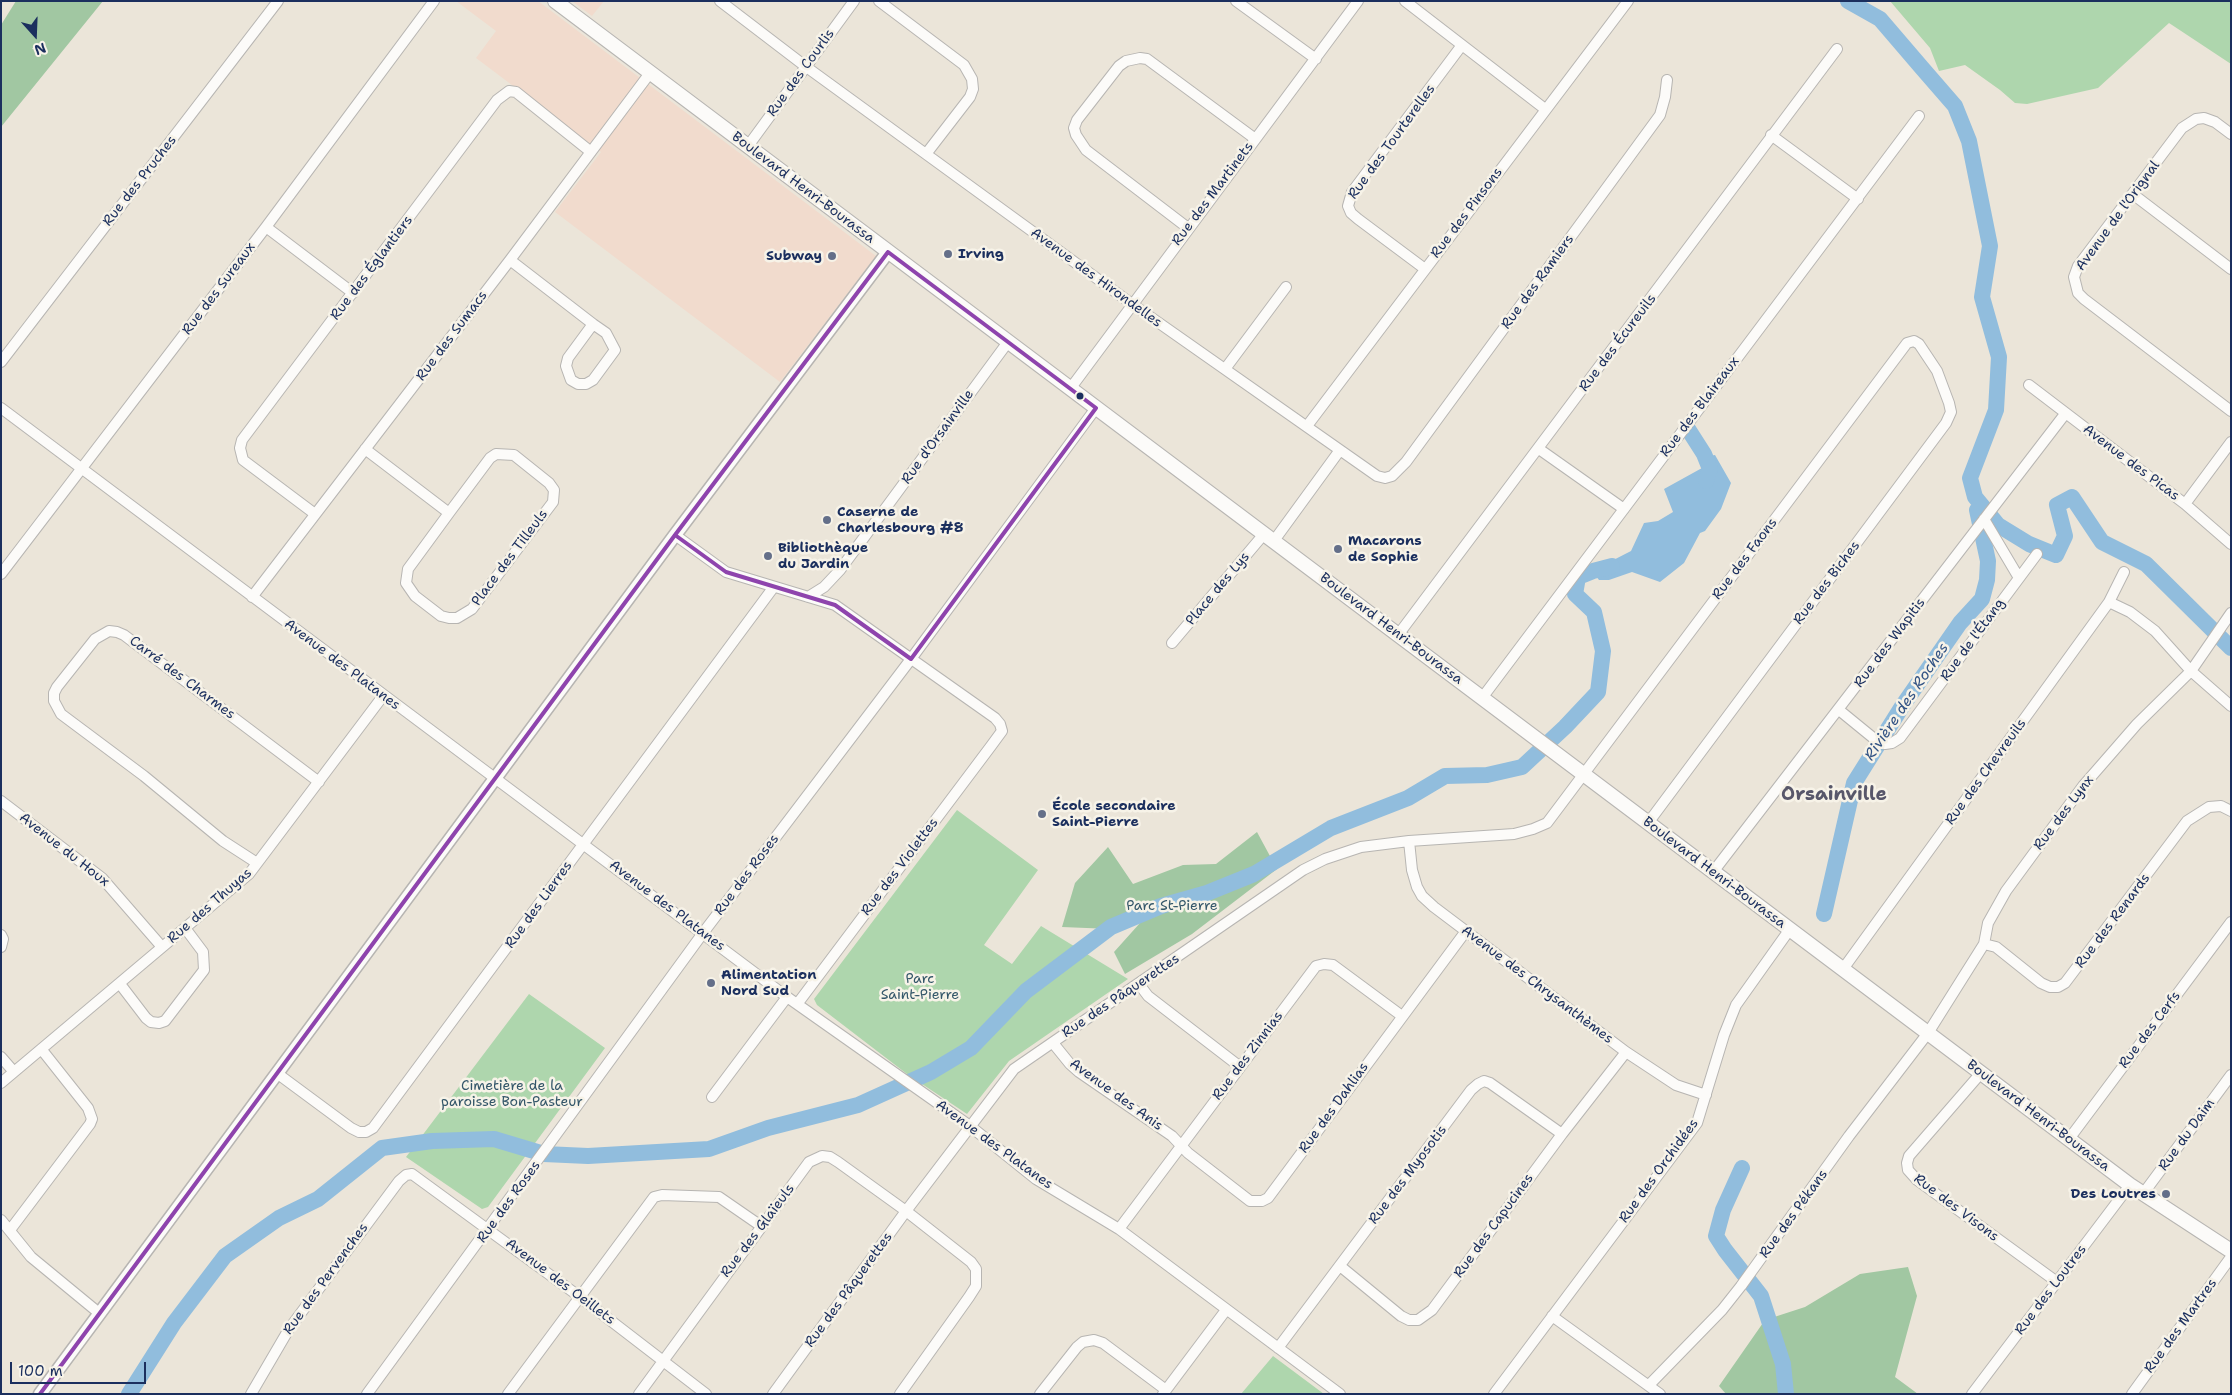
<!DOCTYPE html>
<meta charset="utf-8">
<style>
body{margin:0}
#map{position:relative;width:2232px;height:1395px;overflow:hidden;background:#ebe5d9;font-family:"Shantell Sans",sans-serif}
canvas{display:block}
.frame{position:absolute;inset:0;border:2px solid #1b2f5e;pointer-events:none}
.north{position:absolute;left:10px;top:10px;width:50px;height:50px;-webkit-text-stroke:4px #f7f3e8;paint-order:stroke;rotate:160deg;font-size:14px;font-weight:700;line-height:20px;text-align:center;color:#1b2f5e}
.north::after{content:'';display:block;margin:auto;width:18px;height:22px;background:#1b2f5e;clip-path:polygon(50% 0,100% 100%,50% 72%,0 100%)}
.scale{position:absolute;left:10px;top:1362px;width:136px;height:22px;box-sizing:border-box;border:2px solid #1b2f5e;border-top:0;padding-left:6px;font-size:15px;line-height:18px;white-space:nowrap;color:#1b2f5e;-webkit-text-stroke:4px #f7f3e8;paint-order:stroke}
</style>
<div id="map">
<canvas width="2232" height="1395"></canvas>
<div class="frame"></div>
<div class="north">N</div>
<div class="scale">100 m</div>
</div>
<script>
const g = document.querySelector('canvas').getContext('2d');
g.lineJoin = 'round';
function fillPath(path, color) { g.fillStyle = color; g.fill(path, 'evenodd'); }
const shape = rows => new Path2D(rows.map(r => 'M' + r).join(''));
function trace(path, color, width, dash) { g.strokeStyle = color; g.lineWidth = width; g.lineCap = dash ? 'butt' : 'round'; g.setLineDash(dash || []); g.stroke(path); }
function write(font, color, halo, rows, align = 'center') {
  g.font = font + ' "Shantell Sans",sans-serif'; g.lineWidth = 5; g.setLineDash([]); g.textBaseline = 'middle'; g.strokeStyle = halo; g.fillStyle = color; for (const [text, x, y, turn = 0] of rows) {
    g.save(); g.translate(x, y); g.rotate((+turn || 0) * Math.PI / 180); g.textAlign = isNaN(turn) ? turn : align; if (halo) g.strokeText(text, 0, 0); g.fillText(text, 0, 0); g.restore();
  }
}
fillPath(shape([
 [456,1,538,1,876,256,780,382,555,212,601,152,476,58,496,31],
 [572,1,604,1,592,16]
]), '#f1dbcd');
fillPath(shape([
 [1890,1,2231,1,2231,64,2169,23,2098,88,2027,104,2015,103,2000,90,1965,65,1939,71,1930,48],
 [957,810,1038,870,984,945,1012,964,1041,926,1128,979,1009,1061,967,1114,907,1074,817,1005,814,999],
 [529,994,605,1048,488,1207,482,1209,406,1157],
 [1273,1356,1324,1394,1241,1394]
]), '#aed6ad');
fillPath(shape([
 [16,1,103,1,1,127,1,25],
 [1257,832,1277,869,1192,934,1125,974,1114,952,1140,923,1111,929,1062,927,1075,883,1108,847,1133,884,1183,865,1216,864],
 [1908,1267,1917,1296,1895,1377,1918,1394,1726,1394,1719,1386,1765,1320,1805,1307,1860,1274]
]), '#a1c7a2');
fillPath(shape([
 [1715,455,1731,483,1721,509,1705,531,1700,533,1684,563,1660,582,1632,572,1609,580,1599,580,1592,571,1631,551,1644,523,1658,521,1673,512,1664,489,1702,468,1709,456]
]), '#91bddd');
trace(shape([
 [1848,1,1880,19,1922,68,1955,106,1969,141,1990,246,1982,297,1999,357,1996,410,1970,478,1975,497,1998,525,2029,544,2056,555,2065,536,2057,505,2072,497,2102,542,2146,564,2231,648],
 [1688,429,1704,454,1710,469,1706,481],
 [1824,914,1854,783,1903,705,1960,623,1982,599,1987,580,1988,561,1977,510],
 [1742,1168,1723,1210,1716,1236,1725,1250,1761,1296,1783,1364,1786,1394],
 [129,1394,174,1323,225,1256,279,1218,318,1199,382,1148,432,1141,494,1139,544,1154,588,1156,709,1149,768,1128,858,1105,931,1072,971,1048,1026,991,1111,927,1161,906,1207,893,1254,874,1331,828,1408,798,1445,776,1487,775,1522,767,1565,727,1598,692,1603,651,1594,612,1575,594,1578,577,1593,571,1612,566]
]), '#91bddd', 16);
const minor = shape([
 [720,1,805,66,1132,304,1377,476,1385,478,1392,476,1406,462,1660,115,1665,97,1667,80],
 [879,1,964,65,972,79,973,89,970,97,926,154],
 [1236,1,1316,59],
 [1405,1,1545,109],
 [2231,134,2215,122,2204,118,2196,119,2182,128,2078,266,2074,277,2078,293,2084,299,2231,411],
 [1771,135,1858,199],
 [748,146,854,1],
 [2134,195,2231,269],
 [266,227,353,293],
 [1188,228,1086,150,1076,135,1074,128,1077,120,1119,66,1126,61,1140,58,1147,59,1254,138],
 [510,260,593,324,568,358,566,366,571,380,578,384,586,384,593,380,615,350,606,333,593,324],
 [1425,269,1358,219,1351,213,1348,206,1352,192,1462,45],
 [1,362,278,1],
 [1225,369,1286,287],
 [2029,385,2185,504,2231,544],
 [1070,389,1358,1],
 [1,408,787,997,970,1126,1036,1179,1119,1229,1340,1394],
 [1307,426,1628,1],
 [365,449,449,513,408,569,406,583,415,596,441,616,449,618,457,618,472,609,553,502,554,490,549,483,514,455,496,454,490,458,449,513],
 [1539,449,1624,509],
 [2185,504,2231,442],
 [315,514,243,460,240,448,242,440,497,100,509,91,516,92,591,152],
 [1984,519,2019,578],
 [675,535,726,572,835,605,995,718,1000,724,1002,731,991,746,798,1003],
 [1273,542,1340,450],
 [1,574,266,227,434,1],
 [252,597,510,260,650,73],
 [808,597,824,587,840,570,1008,342],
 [2109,602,2130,612,2155,631,2191,671,2231,706],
 [1398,635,1837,49],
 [1172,643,1264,534],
 [1482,698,1919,116],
 [1839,710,1877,741,1885,744,1892,743,1900,738,2037,554],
 [1,801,102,878,162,947],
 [1409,841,1412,870,1417,887,1422,896,1434,907,1626,1052,1676,1085,1706,1095],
 [257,863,223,841,144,776,61,714,54,701,54,693,57,687,95,639,109,631,117,632,124,635,319,782],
 [1713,872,2065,414],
 [1,935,3,939,1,947],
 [1984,944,1996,947,2041,983,2050,987,2058,987,2065,983,2187,821,2209,807,2221,806,2231,811],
 [1843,969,2109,602,2124,572],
 [120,984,146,1018,151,1022,159,1023,165,1021,204,970,203,952,185,928],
 [1139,984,1148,996,1239,1066],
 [1053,1043,1070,1064,1079,1072,1172,1136,1188,1153,1250,1201,1262,1201,1268,1198,1466,931],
 [1,1057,14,1072],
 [1981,1073,1909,1156,1907,1163,1908,1170,1917,1180,2057,1282],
 [278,1074,351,1128,359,1132,366,1132,373,1128,773,588],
 [1,1083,249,874,383,696],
 [712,1097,787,997],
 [2069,1139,2231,922],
 [2143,1194,2231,1075],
 [1,1220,31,1257,99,1313],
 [1119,1229,1316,966,1324,964,1333,965,1402,1016],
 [10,1230,90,1124,92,1119,88,1108,42,1050],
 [1340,1266,1401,1316,1409,1320,1418,1320,1432,1310,1562,1134,1626,1052],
 [1552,1316,1660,1394],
 [1278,1348,1471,1090,1478,1084,1484,1081,1490,1083,1562,1134],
 [1649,1385,1722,1310,1741,1286,1849,1136,1928,1033,1984,944,1988,923,2006,891,2083,786,2137,724,2191,671,2231,613],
 [251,1394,289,1329,399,1181,406,1175,412,1174,580,1297,706,1394],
 [367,1394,703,933,911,659,1096,408],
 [508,1394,654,1197,662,1195,719,1197,761,1226],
 [639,1394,809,1162,822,1156,830,1157,838,1162,906,1211,971,1262,976,1269,976,1286,969,1297,900,1394],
 [773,1394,906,1211,1014,1069,1303,870,1325,859,1361,847,1409,841,1514,834,1533,829,1547,823,1907,343,1914,341,1919,344,1937,371,1949,403,1951,412,1946,423,1648,823],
 [1040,1394,1077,1347,1083,1342,1094,1340,1103,1343,1166,1390],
 [1163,1394,1226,1310],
 [1494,1394,1697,1123,1724,1035,1736,1005,1790,929],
 [1972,1394,2130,1185],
 [2132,1394,2231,1257]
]);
const tertiary = shape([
 [40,1394,675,535,888,252]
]);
const secondary = shape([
 [555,1,2130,1185,2231,1251]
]);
trace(minor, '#b7b5b2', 12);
trace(tertiary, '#b7b5b2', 15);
trace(secondary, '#b7b5b2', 16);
trace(minor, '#fcfbf9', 10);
trace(tertiary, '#fcfbf9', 12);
trace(secondary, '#fcfbf9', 14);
trace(shape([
 [888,252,1096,408,911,659,835,605,726,572,675,535,888,252],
 [40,1394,675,535]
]), '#8e44ad', 4);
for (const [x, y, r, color] of [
 [948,254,5,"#646f89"],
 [832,256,5,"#646f89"],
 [1080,396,4.5,"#1b2f5e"],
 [827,520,5,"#646f89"],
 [1338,549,5,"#646f89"],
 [768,556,5,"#646f89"],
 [1042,814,5,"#646f89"],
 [711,983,5,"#646f89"],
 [2166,1194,5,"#646f89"]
]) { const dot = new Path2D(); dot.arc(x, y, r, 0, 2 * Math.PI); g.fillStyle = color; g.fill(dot); trace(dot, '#f7f3e8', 2); }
write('14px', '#1b2f5e', '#f7f3e8', [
 ["Rue des Courlis",801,73,-54],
 ["Rue des Tourterelles",1392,142,-54],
 ["Rue des Pruches",140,181,-52],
 ["Boulevard Henri-Bourassa",803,188,37],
 ["Rue des Martinets",1213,194,-53],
 ["Rue des Pinsons",1467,213,-53],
 ["Avenue de l'Orignal",2118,216,-54],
 ["Rue des Églantiers",372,268,-53],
 ["Avenue des Hirondelles",1096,278,36],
 ["Rue des Ramiers",1538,282,-54],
 ["Rue des Sureaux",219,289,-53],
 ["Rue des Sumacs",452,336,-53],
 ["Rue des Écureuils",1618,343,-53],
 ["Rue des Blaireaux",1700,407,-53],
 ["Rue d'Orsainville",938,437,-54],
 ["Avenue des Picas",2131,463,37],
 ["Place des Tilleuls",510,558,-53],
 ["Rue des Faons",1745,559,-53],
 ["Rue des Biches",1827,583,-53],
 ["Place des Lys",1218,589,-50],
 ["Boulevard Henri-Bourassa",1391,629,37],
 ["Rue de l'Étang",1973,640,-54],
 ["Rue des Wapitis",1890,643,-53],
 ["Avenue des Platanes",342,665,37],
 ["Carré des Charmes",182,678,37],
 ["Rue des Chevreuils",1986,772,-54],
 ["Rue des Lynx",2064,813,-53],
 ["Avenue du Houx",64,850,38],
 ["Rue des Violettes",900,867,-53],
 ["Boulevard Henri-Bourassa",1714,873,37],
 ["Rue des Roses",747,875,-53],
 ["Rue des Lierres",539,905,-54],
 ["Rue des Thuyas",210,906,-41],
 ["Avenue des Platanes",667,906,37],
 ["Rue des Renards",2113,921,-53],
 ["Avenue des Chrysanthèmes",1537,985,37],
 ["Rue des Pâquerettes",1121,996,-34],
 ["Rue des Cerfs",2150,1030,-53],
 ["Rue des Zinnias",1248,1056,-53],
 ["Avenue des Anis",1116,1095,36],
 ["Rue des Dahlias",1334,1108,-54],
 ["Boulevard Henri-Bourassa",2038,1116,37],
 ["Rue du Daim",2187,1135,-54],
 ["Avenue des Platanes",994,1145,36],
 ["Rue des Orchidées",1659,1171,-54],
 ["Rue des Myosotis",1408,1175,-53],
 ["Rue des Roses",509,1202,-54],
 ["Rue des Visons",1956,1208,37],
 ["Rue des Pékans",1794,1214,-54],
 ["Rue des Capucines",1494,1226,-54],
 ["Rue des Glaïeuls",758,1231,-53],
 ["Rue des Pervenches",326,1279,-54],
 ["Avenue des Oeillets",560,1282,37],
 ["Rue des Pâquerettes",849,1290,-54],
 ["Rue des Loutres",2051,1290,-53],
 ["Rue des Martres",2181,1326,-54]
]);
write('bold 14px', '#1b2f5e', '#f7f3e8', [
 ["Irving",958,254],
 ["Subway",822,256,"right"],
 ["Caserne de",837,512],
 ["Charlesbourg #8",837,528],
 ["Macarons",1348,541],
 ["de Sophie",1348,557],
 ["Bibliothèque",778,548],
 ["du Jardin",778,564],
 ["École secondaire",1052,806],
 ["Saint-Pierre",1052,822],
 ["Alimentation",721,975],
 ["Nord Sud",721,991],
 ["Des Loutres",2156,1194,"right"]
], 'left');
write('14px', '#335669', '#f7f3e8', [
 ["Parc St-Pierre",1172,906],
 ["Parc",920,979],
 ["Saint-Pierre",920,995],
 ["Cimetière de la",512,1086],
 ["paroisse Bon-Pasteur",512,1102]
]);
write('italic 15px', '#335485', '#f7f3e8', [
 ["Rivière des Roches",1907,702,-56]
]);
write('bold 19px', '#58576a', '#f7f3e8', [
 ["Orsainville",1834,795]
]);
</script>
